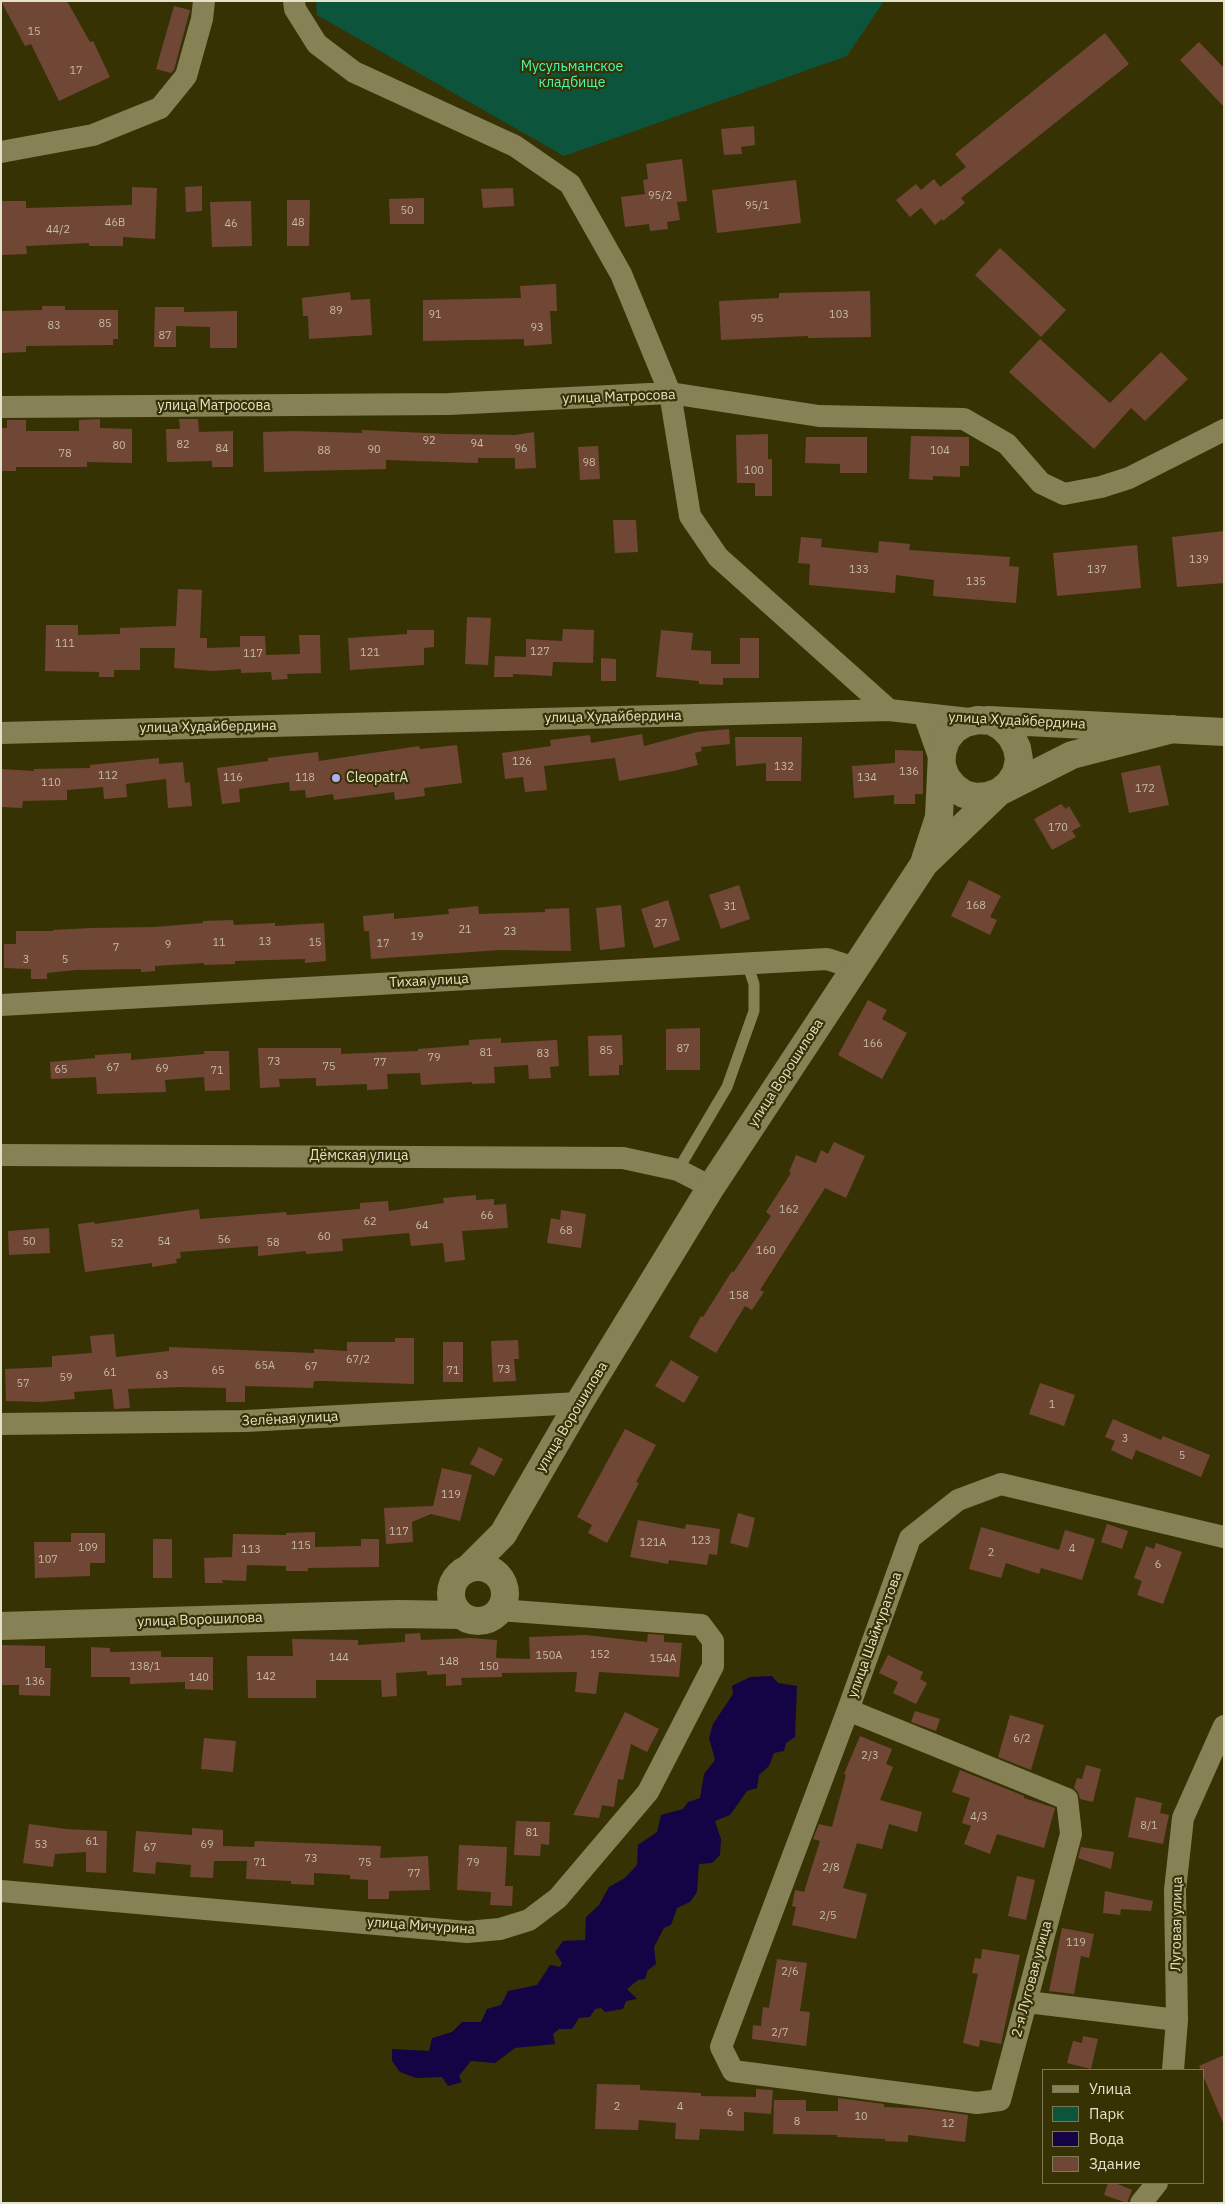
<!DOCTYPE html>
<meta charset="utf-8">
<style>
body{margin:0}
#map{position:relative;width:1225px;height:2204px;overflow:hidden;background:#373203;font-family:"IBM Plex Sans",sans-serif}
canvas{display:block}
.frame{position:absolute;inset:0;border:2px solid #e3e2ca;pointer-events:none}
.legend{position:absolute;left:1042px;top:2069px;width:162px;height:115px;box-sizing:border-box;background:#373203;border:1px solid #7c7853;margin:0;padding:6px 9px;list-style:none;font-size:15px;color:#e3e2ca}
.legend li{display:flex;align-items:center;gap:10px;height:25px}
.legend b{width:25px;border:1px solid #7c7853}
</style>
<div id="map">
<canvas width="1225" height="2204"></canvas>
<div class="frame"></div>
<ul class="legend">
<li><b style="height:6px;background:#868255"></b>Улица</li>
<li><b style="height:14px;background:#0c553c"></b>Парк</li>
<li><b style="height:14px;background:#150445"></b>Вода</li>
<li><b style="height:14px;background:#704735"></b>Здание</li>
</ul>
</div>
<script>
const g = document.querySelector('canvas').getContext('2d');
g.lineJoin = 'round';
function fillPath(path, color) { g.fillStyle = color; g.fill(path, 'evenodd'); }
const shape = rows => new Path2D(rows.map(r => 'M' + r).join(''));
function trace(path, color, width, dash) { g.strokeStyle = color; g.lineWidth = width; g.lineCap = dash ? 'butt' : 'round'; g.setLineDash(dash || []); g.stroke(path); }
function write(font, color, halo, rows, align = 'center') {
  g.font = font + ' "IBM Plex Sans",sans-serif'; g.lineWidth = 4.5; g.setLineDash([]); g.textBaseline = 'middle'; g.strokeStyle = halo; g.fillStyle = color; for (const [text, x, y, turn = 0] of rows) {
    g.save(); g.translate(x, y); g.rotate((+turn || 0) * Math.PI / 180); g.textAlign = isNaN(turn) ? turn : align; if (halo) g.strokeText(text, 0, 0); g.fillText(text, 0, 0); g.restore();
  }
}
fillPath(shape([
 [316,1,884,1,847,56,564,156,317,15]
]), '#0c553c');
fillPath(shape([
 [772,1676,778,1683,797,1686,795,1737,786,1743,784,1751,774,1753,769,1766,759,1775,757,1788,747,1791,730,1815,715,1821,721,1839,720,1855,712,1863,699,1864,697,1892,690,1902,677,1908,671,1925,664,1928,654,1947,656,1964,648,1970,645,1979,638,1980,627,1989,637,1999,626,2001,623,2009,605,2012,601,2008,595,2009,590,2017,579,2018,572,2029,559,2029,553,2034,555,2044,515,2048,495,2063,471,2061,459,2076,462,2082,448,2086,442,2077,416,2078,400,2072,392,2061,392,2049,429,2051,432,2038,452,2032,462,2022,481,2022,487,2009,501,2005,508,1991,537,1985,550,1965,560,1967,562,1963,555,1952,563,1941,585,1940,586,1917,599,1905,609,1887,625,1878,637,1865,638,1845,657,1832,661,1815,683,1809,688,1802,700,1798,704,1774,715,1760,709,1738,713,1724,733,1694,732,1686,750,1677]
]), '#150445');
fillPath(shape([
 [1,1,67,1,90,42,93,41,110,77,59,101,31,44,25,46],
 [174,6,190,10,174,70,171,73,156,69],
 [1105,33,1129,64,961,198,965,203,943,221,942,219,935,225,921,208,910,217,896,200,916,184,921,190,934,179,940,187,966,167,955,154],
 [1199,42,1224,68,1224,107,1180,60],
 [754,126,755,145,741,147,742,154,724,155,721,129],
 [682,159,687,201,677,202,680,220,667,222,668,229,650,231,649,224,625,227,621,197,645,194,643,180,648,179,646,164],
 [796,180,801,223,717,233,712,190],
 [202,186,202,211,186,212,185,187],
 [132,187,157,188,155,239,123,237,123,246,89,246,89,243,26,246,27,254,1,255,1,201,26,201,26,208,132,205],
 [513,188,514,206,483,208,481,189],
 [424,198,424,224,390,224,389,199],
 [287,200,310,200,309,246,287,246],
 [251,201,252,246,212,247,210,202],
 [1000,248,1066,310,1041,337,975,275],
 [556,284,557,311,550,311,552,344,524,346,524,339,423,341,423,300,521,298,520,286],
 [870,291,871,337,808,338,808,336,721,340,719,301,779,298,779,293],
 [350,292,351,300,370,299,372,335,309,339,308,316,303,316,302,298],
 [42,306,65,306,65,310,118,310,118,339,113,339,113,345,26,346,26,352,1,353,1,311,42,310],
 [155,307,184,307,184,312,237,311,237,348,210,348,210,327,176,326,176,347,154,347],
 [1040,339,1110,403,1161,352,1188,379,1145,421,1131,408,1094,449,1009,372],
 [100,419,100,428,132,429,132,463,87,462,87,467,16,467,16,471,1,471,1,428,7,428,7,420,26,420,26,431,79,431,79,420],
 [179,419,198,419,199,432,233,431,233,467,212,467,212,461,167,462,166,429,180,429],
 [362,430,447,434,515,435,534,432,536,468,515,469,515,458,478,458,478,463,386,460,386,469,264,472,263,432,295,431,362,433],
 [768,434,768,459,772,459,772,496,755,496,755,483,737,483,736,435],
 [911,436,969,437,969,466,960,466,960,477,933,476,933,480,909,479],
 [806,437,867,437,867,473,840,473,840,464,805,463],
 [598,446,600,479,580,480,578,447],
 [613,520,636,520,638,552,615,553],
 [1224,531,1224,583,1177,587,1172,537],
 [801,537,822,539,821,547,878,553,879,541,910,544,909,550,1010,557,1009,566,1019,567,1016,603,933,596,934,580,896,575,895,593,809,585,810,564,798,563],
 [1137,545,1141,588,1057,596,1053,553],
 [178,589,202,590,200,638,207,638,207,648,240,647,240,636,265,636,266,655,300,654,299,635,320,635,321,673,287,674,288,679,272,680,271,672,241,673,241,669,213,671,174,668,175,648,140,648,140,670,114,670,114,677,99,677,99,672,45,671,46,625,78,625,78,635,120,634,120,628,176,626],
 [467,617,491,618,488,665,465,664],
 [563,629,594,630,593,663,553,662,552,676,513,674,513,677,494,677,495,656,526,657,526,639,562,641],
 [407,630,434,630,434,647,424,648,424,665,350,670,348,638,407,634],
 [661,630,693,633,691,650,711,651,711,664,740,664,740,638,759,638,759,678,723,678,723,685,699,684,699,681,656,677],
 [601,658,616,659,616,681,601,681],
 [729,729,730,744,701,747,702,751,695,753,698,765,673,771,619,781,615,758,544,766,547,790,525,792,523,777,505,779,502,753,551,746,550,740,590,735,591,743,642,734,644,746,697,732],
 [735,737,802,737,801,781,766,781,766,763,736,766],
 [457,745,462,783,424,788,425,796,395,800,394,792,334,800,333,794,306,798,305,790,290,791,289,782,239,789,240,802,222,804,217,768,268,761,268,758,318,752,319,761,419,746,420,749],
 [895,750,923,751,923,794,915,794,915,804,894,804,894,795,854,798,852,766,895,763],
 [159,758,159,764,183,762,185,783,190,782,192,806,168,808,166,779,126,784,127,797,104,799,103,787,67,790,67,800,23,801,22,808,1,807,1,769,34,771,34,769,90,768,90,765],
 [1160,765,1169,805,1129,813,1121,773],
 [1061,804,1066,809,1069,806,1081,826,1072,831,1076,837,1052,850,1034,819],
 [969,880,1001,896,990,917,997,920,990,935,951,916],
 [739,885,750,919,721,929,709,895],
 [668,900,680,940,654,948,641,909],
 [621,905,625,947,600,950,596,908],
 [478,906,479,914,545,912,545,909,569,908,571,951,500,950,371,959,369,931,364,931,363,916,394,913,394,919,449,914,448,909],
 [233,920,234,925,275,923,275,926,324,923,326,961,305,963,305,959,235,961,235,964,204,965,204,963,155,966,155,971,141,972,141,969,76,970,47,973,47,979,31,979,31,969,4,968,4,944,16,944,16,931,53,931,53,930,91,928,155,927,203,923,203,921],
 [868,1000,887,1010,882,1019,907,1033,882,1079,838,1055],
 [700,1028,700,1070,666,1070,666,1029],
 [622,1035,623,1065,619,1065,619,1075,589,1076,588,1036],
 [501,1038,501,1043,557,1040,559,1066,550,1067,551,1078,529,1079,528,1065,494,1067,495,1083,472,1084,472,1082,421,1085,420,1073,387,1074,388,1089,367,1090,367,1084,316,1086,316,1078,279,1079,280,1087,260,1088,258,1048,341,1048,341,1054,418,1051,418,1049,469,1045,469,1040],
 [204,1051,229,1051,230,1090,205,1091,204,1077,165,1080,166,1092,97,1094,96,1077,51,1079,50,1062,95,1058,95,1055,131,1053,131,1060,204,1054],
 [834,1142,865,1156,846,1198,825,1188,760,1290,764,1292,752,1310,745,1306,716,1353,689,1337,701,1316,703,1317,732,1271,733,1273,771,1216,766,1212,791,1173,789,1172,796,1155,816,1163,821,1150,828,1154],
 [476,1195,476,1200,494,1199,494,1205,506,1204,508,1228,462,1231,465,1260,445,1262,443,1243,411,1246,409,1233,342,1239,343,1251,306,1254,306,1251,258,1256,258,1246,180,1252,181,1258,176,1259,177,1263,152,1267,152,1263,85,1272,78,1224,94,1222,95,1224,199,1209,200,1219,286,1212,287,1215,336,1211,360,1209,360,1203,388,1201,389,1211,444,1203,443,1198],
 [561,1210,586,1214,581,1248,547,1243,551,1218,560,1220],
 [49,1228,50,1253,9,1255,8,1231],
 [114,1334,116,1357,169,1351,169,1347,314,1353,314,1349,347,1351,347,1342,395,1342,395,1338,414,1338,414,1384,325,1381,314,1381,313,1388,245,1386,245,1402,226,1402,226,1388,182,1387,128,1389,130,1408,114,1409,112,1389,74,1392,75,1399,41,1402,6,1401,5,1369,52,1367,52,1356,92,1353,90,1336],
 [518,1340,519,1359,514,1359,516,1381,493,1382,491,1341],
 [443,1342,463,1342,463,1382,443,1382],
 [671,1360,699,1377,684,1403,655,1386],
 [1040,1383,1075,1395,1064,1426,1029,1414],
 [1113,1419,1161,1440,1163,1436,1210,1455,1201,1477,1136,1450,1132,1460,1111,1450,1115,1441,1105,1437],
 [625,1429,656,1445,636,1482,639,1483,607,1543,588,1533,592,1525,577,1517],
 [479,1447,503,1459,494,1476,470,1464],
 [442,1468,472,1475,460,1521,431,1514,412,1522,413,1542,386,1544,384,1508,433,1506],
 [738,1513,755,1518,748,1548,730,1543],
 [638,1520,685,1529,686,1524,720,1529,717,1555,709,1554,707,1565,669,1560,668,1564,630,1557],
 [1107,1524,1128,1531,1122,1549,1101,1542],
 [981,1527,1059,1550,1065,1530,1095,1539,1082,1580,1041,1568,1039,1574,1006,1563,1001,1578,969,1569],
 [315,1532,315,1547,361,1546,361,1539,379,1539,379,1567,308,1568,308,1571,286,1571,286,1566,247,1565,246,1581,222,1580,223,1583,205,1583,204,1558,232,1557,233,1534,286,1535,286,1533],
 [71,1533,105,1533,105,1563,90,1563,90,1576,35,1578,34,1542,71,1542],
 [153,1539,172,1539,172,1578,153,1578],
 [1156,1543,1182,1552,1163,1604,1137,1595,1142,1581,1134,1578,1146,1546,1154,1549],
 [420,1633,421,1640,471,1638,497,1640,496,1658,530,1659,529,1637,586,1635,647,1642,648,1634,664,1635,664,1642,682,1643,679,1677,599,1672,596,1694,575,1692,577,1672,502,1673,502,1677,461,1678,462,1685,446,1686,446,1674,427,1675,427,1671,396,1673,397,1696,382,1697,381,1680,316,1680,316,1698,248,1698,247,1656,293,1656,292,1639,358,1640,358,1645,405,1642,405,1634],
 [1,1645,45,1646,45,1668,51,1668,50,1696,19,1695,19,1685,1,1685],
 [91,1647,110,1648,110,1652,161,1651,161,1657,213,1657,213,1690,185,1689,185,1682,130,1684,130,1677,91,1677],
 [888,1655,923,1672,920,1679,927,1683,916,1704,893,1693,898,1682,879,1673],
 [915,1711,940,1719,936,1731,911,1722],
 [625,1712,659,1729,647,1752,631,1744,623,1780,618,1779,614,1807,602,1805,599,1818,573,1815],
 [1010,1715,1044,1725,1031,1770,998,1757],
 [860,1736,892,1749,886,1764,893,1767,880,1800,922,1812,917,1832,889,1824,882,1849,857,1843,843,1888,867,1894,856,1939,792,1925,796,1907,792,1906,795,1890,804,1892,820,1841,813,1839,819,1824,832,1827,846,1775,844,1774],
 [204,1738,236,1741,233,1772,201,1769],
 [1086,1765,1101,1769,1093,1802,1080,1799,1078,1792,1074,1788,1077,1778,1082,1779],
 [960,1770,1024,1796,1024,1798,1055,1808,1044,1848,997,1834,990,1854,964,1844,971,1826,962,1823,970,1798,952,1792],
 [1136,1797,1162,1803,1160,1813,1169,1815,1163,1844,1128,1837],
 [516,1821,550,1822,549,1845,541,1844,540,1856,514,1855],
 [29,1824,66,1829,107,1831,106,1873,86,1872,86,1852,55,1854,53,1867,23,1863],
 [192,1828,223,1830,223,1846,254,1847,255,1841,381,1846,380,1858,428,1856,430,1890,389,1891,389,1899,368,1899,368,1880,350,1879,350,1875,314,1873,314,1885,291,1884,291,1881,246,1879,247,1861,214,1861,213,1878,190,1877,191,1865,156,1862,155,1874,133,1872,136,1831,192,1835],
 [459,1845,507,1847,505,1886,513,1886,512,1906,490,1905,491,1892,457,1890],
 [1081,1847,1114,1852,1111,1869,1078,1858],
 [1017,1876,1035,1880,1026,1920,1008,1916],
 [1105,1891,1153,1901,1151,1911,1121,1909,1120,1915,1103,1913],
 [1062,1928,1094,1934,1089,1958,1081,1956,1074,1994,1049,1991],
 [982,1949,1020,1955,1001,2044,980,2040,979,2047,963,2043,978,1974,972,1973,975,1958,981,1959],
 [777,1959,807,1963,800,2011,810,2012,806,2046,752,2039,753,2025,761,2026,763,2007,769,2008],
 [1083,2036,1098,2039,1091,2069,1067,2063,1073,2041,1082,2043],
 [1224,2055,1224,2125,1204,2078,1204,2070,1201,2070,1199,2066],
 [597,2084,640,2085,640,2090,701,2093,701,2096,756,2097,756,2089,773,2090,771,2114,744,2112,744,2131,700,2129,699,2140,675,2139,676,2123,639,2120,638,2130,595,2129],
 [838,2098,884,2104,884,2107,924,2109,968,2115,965,2142,908,2135,908,2142,885,2141,885,2139,837,2137,837,2135,773,2134,774,2100,806,2100,806,2111,838,2111],
 [1108,2183,1115,2183,1132,2190,1127,2203,1104,2195]
]), '#704735');
trace(shape([
 [678,1170,727,1087,754,1011,754,984,747,963]
]), '#868255', 11);
trace(shape([
 [294,1,295,9,317,44,354,72,515,146,570,184,621,274,670,393,690,516,718,557,889,710],
 [1,152,93,135,160,108,186,76,202,19,204,1],
 [1,407,449,404,670,393,819,416,964,419,1007,444,1041,483,1064,494,1101,487,1129,478,1224,430],
 [924,714,942,765],
 [1,733,889,710,978,720],
 [1,1005,827,959,855,968],
 [1,1155,623,1158,678,1170,711,1187],
 [1,1424,246,1421,579,1403],
 [848,1710,1067,1799,1071,1834,1000,2100,977,2103,733,2071,721,2047,848,1710,910,1538,958,1500,1001,1484,1224,1537],
 [1,1891,467,1932,500,1929,529,1920,558,1898,648,1792,713,1666,713,1641,701,1625,499,1610],
 [1027,2002,1177,2020],
 [1173,2070,1177,2020,1175,1890,1183,1818,1224,1726],
 [1141,2203,1157,2183]
]), '#868255', 22);
trace(shape([
 [988,720,1224,732],
 [925,860,939,817,942,753,946,740,954,730,965,723,978,720,991,721,1002,727,1011,736,1017,748,1019,760,1016,773,1009,784,999,792,988,796,976,797,964,794,954,787,946,777,942,766],
 '451 1594a27 27 0 1 1 54 0a27 27 0 1 1-54 0Z',
 [469,1568,503,1534,579,1403,711,1187,924,864,999,792,1072,755,1173,729],
 [1,1626,398,1614,461,1615]
]), '#868255', 28);
for (const [x, y, r, color] of [
 [336,778,5,"#aeaefa"]
]) { const dot = new Path2D(); dot.arc(x, y, r, 0, 2 * Math.PI); g.fillStyle = color; g.fill(dot); trace(dot, '#373203', 2); }
write('11px', '#c6bba5', null, [
 ["15",34,32],
 ["17",76,71],
 ["95/2",660,196],
 ["95/1",757,206],
 ["50",407,211],
 ["46В",115,223],
 ["48",298,223],
 ["46",231,224],
 ["44/2",58,230],
 ["89",336,311],
 ["91",435,315],
 ["103",839,315],
 ["95",757,319],
 ["85",105,324],
 ["83",54,326],
 ["93",537,328],
 ["87",165,336],
 ["92",429,441],
 ["94",477,444],
 ["82",183,445],
 ["80",119,446],
 ["84",222,449],
 ["96",521,449],
 ["90",374,450],
 ["88",324,451],
 ["104",940,451],
 ["78",65,454],
 ["98",589,463],
 ["100",754,471],
 ["139",1199,560],
 ["133",859,570],
 ["137",1097,570],
 ["135",976,582],
 ["111",65,644],
 ["127",540,652],
 ["121",370,653],
 ["117",253,654],
 ["126",522,762],
 ["132",784,767],
 ["136",909,772],
 ["112",108,776],
 ["116",233,778],
 ["118",305,778],
 ["134",867,778],
 ["110",51,783],
 ["172",1145,789],
 ["170",1058,828],
 ["168",976,906],
 ["31",730,907],
 ["27",661,924],
 ["21",465,930],
 ["23",510,932],
 ["19",417,937],
 ["13",265,942],
 ["11",219,943],
 ["15",315,943],
 ["17",383,944],
 ["9",168,945],
 ["7",116,948],
 ["3",26,960],
 ["5",65,960],
 ["166",873,1044],
 ["87",683,1049],
 ["85",606,1051],
 ["81",486,1053],
 ["83",543,1054],
 ["79",434,1058],
 ["73",274,1062],
 ["77",380,1063],
 ["75",329,1067],
 ["67",113,1068],
 ["69",162,1069],
 ["65",61,1070],
 ["71",217,1071],
 ["162",789,1210],
 ["66",487,1216],
 ["62",370,1222],
 ["64",422,1226],
 ["68",566,1231],
 ["60",324,1237],
 ["56",224,1240],
 ["50",29,1242],
 ["54",164,1242],
 ["58",273,1243],
 ["52",117,1244],
 ["160",766,1251],
 ["158",739,1296],
 ["67/2",358,1360],
 ["65А",265,1366],
 ["67",311,1367],
 ["73",504,1370],
 ["65",218,1371],
 ["71",453,1371],
 ["61",110,1373],
 ["63",162,1376],
 ["59",66,1378],
 ["57",23,1384],
 ["1",1052,1405],
 ["3",1125,1439],
 ["5",1182,1456],
 ["119",451,1495],
 ["117",399,1532],
 ["123",701,1541],
 ["121А",653,1543],
 ["115",301,1546],
 ["109",88,1548],
 ["4",1072,1549],
 ["113",251,1550],
 ["2",991,1553],
 ["107",48,1560],
 ["6",1158,1565],
 ["152",600,1655],
 ["150А",549,1656],
 ["144",339,1658],
 ["154А",663,1659],
 ["148",449,1662],
 ["138/1",145,1667],
 ["150",489,1667],
 ["142",266,1677],
 ["140",199,1678],
 ["136",35,1682],
 ["6/2",1022,1739],
 ["2/3",870,1756],
 ["4/3",979,1817],
 ["8/1",1149,1826],
 ["81",532,1833],
 ["61",92,1842],
 ["53",41,1845],
 ["69",207,1845],
 ["67",150,1848],
 ["73",311,1859],
 ["71",260,1863],
 ["75",365,1863],
 ["79",473,1863],
 ["2/8",831,1868],
 ["77",414,1874],
 ["2/5",828,1916],
 ["119",1076,1943],
 ["2/6",790,1972],
 ["2/7",780,2033],
 ["2",617,2107],
 ["4",680,2107],
 ["6",730,2113],
 ["10",861,2117],
 ["8",797,2122],
 ["12",948,2124]
]);
write('14px', '#4af7b7', '#373203', [
 ["Мусульманское",572,67],
 ["кладбище",572,83]
]);
write('14px', '#e3e2ca', '#373203', [
 ["улица Матросова",619,397,-2],
 ["улица Матросова",214,406],
 ["улица Худайбердина",613,717,-1],
 ["улица Худайбердина",1017,721,3],
 ["улица Худайбердина",208,727,-1],
 ["Тихая улица",429,981,-3],
 ["улица Ворошилова",786,1073,-57],
 ["Дёмская улица",359,1156],
 ["улица Ворошилова",572,1417,-59],
 ["Зелёная улица",290,1419,-3],
 ["улица Ворошилова",200,1620,-2],
 ["улица Шаймуратова",875,1635,-70],
 ["Луговая улица",1177,1924,-89],
 ["улица Мичурина",421,1926,4],
 ["2-я Луговая улица",1032,1979,-75]
]);
write('14px', '#e3e2ca', '#373203', [
 ["CleopatrA",346,778]
], 'left');
</script>
